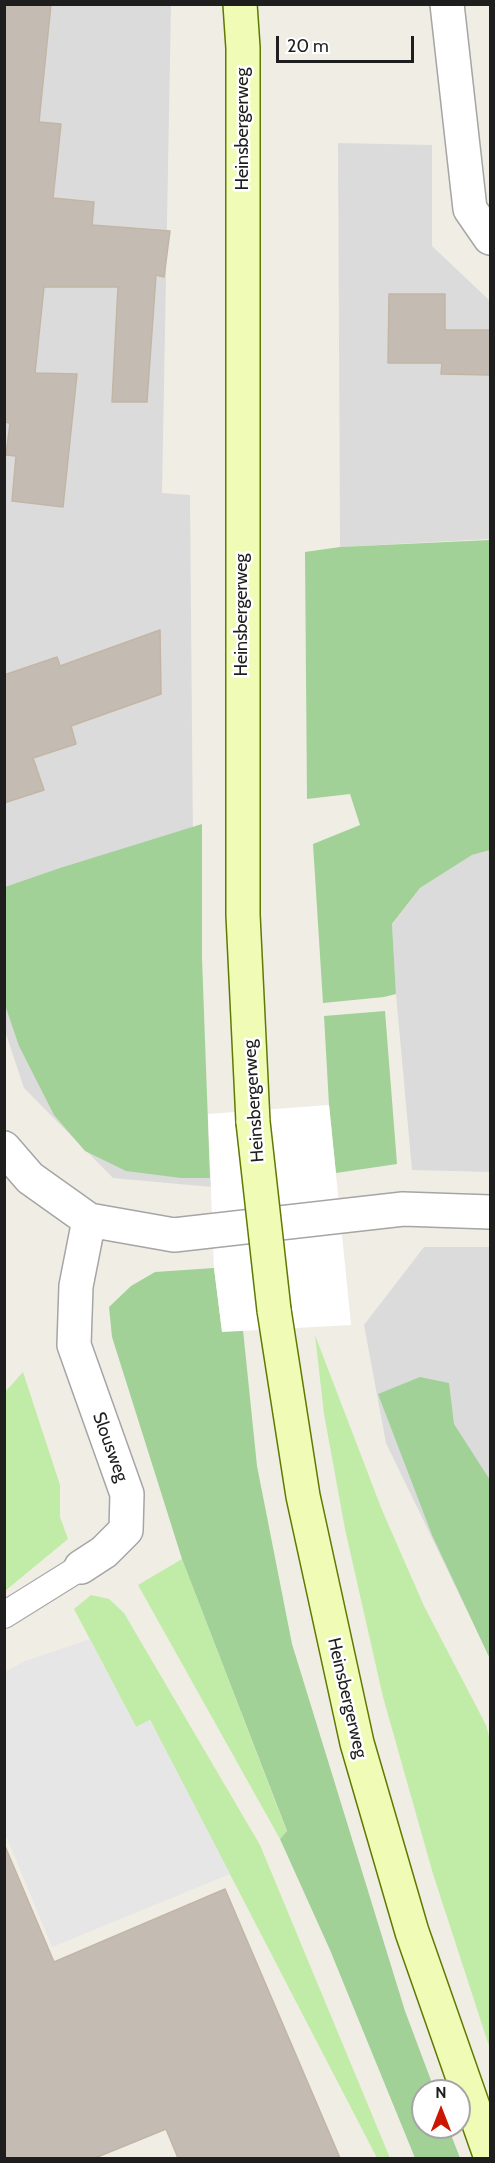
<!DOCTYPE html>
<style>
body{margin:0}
#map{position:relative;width:495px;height:2163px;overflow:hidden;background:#f0ede4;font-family:Cabin,sans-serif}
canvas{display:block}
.frame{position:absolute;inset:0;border:6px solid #1e1e1e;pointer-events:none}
.north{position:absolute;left:411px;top:2079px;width:60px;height:60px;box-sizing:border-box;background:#fff;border:2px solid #a5a5a5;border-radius:50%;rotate:0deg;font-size:16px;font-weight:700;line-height:24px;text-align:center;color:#1e1e1e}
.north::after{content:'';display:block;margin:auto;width:21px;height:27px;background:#cc1700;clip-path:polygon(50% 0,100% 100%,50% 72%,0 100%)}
.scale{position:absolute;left:276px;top:36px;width:138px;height:27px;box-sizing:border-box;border:3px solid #1e1e1e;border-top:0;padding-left:8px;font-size:18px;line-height:21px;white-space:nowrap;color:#1e1e1e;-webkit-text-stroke:4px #fff;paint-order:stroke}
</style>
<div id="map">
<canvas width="495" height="2163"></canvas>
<div class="frame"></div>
<div class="north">N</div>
<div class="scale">20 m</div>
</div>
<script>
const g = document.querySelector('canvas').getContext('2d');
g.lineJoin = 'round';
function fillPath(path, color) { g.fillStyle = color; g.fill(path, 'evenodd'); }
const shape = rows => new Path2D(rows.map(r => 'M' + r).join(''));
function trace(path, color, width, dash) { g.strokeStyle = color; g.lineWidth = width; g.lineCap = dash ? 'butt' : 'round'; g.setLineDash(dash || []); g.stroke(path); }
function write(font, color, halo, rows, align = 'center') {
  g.font = font + ' Cabin,sans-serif'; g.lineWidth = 5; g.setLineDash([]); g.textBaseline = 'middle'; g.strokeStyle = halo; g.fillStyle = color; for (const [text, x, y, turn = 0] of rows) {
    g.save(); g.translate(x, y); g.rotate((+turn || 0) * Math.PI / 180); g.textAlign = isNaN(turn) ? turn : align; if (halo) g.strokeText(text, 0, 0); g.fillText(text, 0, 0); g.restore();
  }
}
fillPath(shape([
 [4,5,171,5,162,493,190,495,195,1080,212,1187,113,1178,24,1088,5,1031],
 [338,143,432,145,432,246,490,301,490,539,340,547],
 [490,850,490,1172,412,1170,396,994,392,925,420,888,472,855],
 [424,1247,490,1247,490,1655,488,1654,386,1443,364,1325]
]), '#dcdbdb');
fillPath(shape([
 [315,1335,382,1510,424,1606,486,1725,490,1740,490,2049,433,1874,383,1697,345,1529,324,1414],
 [23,1372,60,1485,60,1517,68,1539,5,1591,5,1392],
 [182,1559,287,1832,280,1839,138,1585],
 [91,1595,109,1599,124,1613,260,1845,390,2158,377,2158,150,1720,136,1727,74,1609]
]), '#c1eca7');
fillPath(shape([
 [490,540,490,850,472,855,420,888,392,924,396,994,384,997,323,1003,313,844,360,825,350,794,307,799,305,552,340,547],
 [202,824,202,958,210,1178,181,1178,126,1171,85,1151,54,1115,19,1046,5,1005,5,887,60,868],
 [385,1011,397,1164,336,1173,329,1105,324,1016],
 [214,1268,222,1331,243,1330,257,1466,292,1644,405,2011,435,2091,423,2091,423,2127,448,2127,460,2158,415,2158,330,1950,280,1839,287,1831,182,1559,112,1337,109,1307,131,1286,155,1272],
 [420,1377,449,1383,454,1424,490,1480,490,1659,432,1535,378,1394]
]), '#a1d197');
fillPath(shape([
 [90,1639,136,1727,150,1720,230,1874,52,1947,7,1838,5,1838,5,1672,25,1661]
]), '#e6e6e6');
fillPath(shape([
 [329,1105,351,1325,222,1332,214,1268,208,1114]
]), '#fff');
const building = shape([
 [4,4,51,4,39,122,61,124,53,198,94,202,92,225,170,231,164,277,156,275,147,402,112,402,118,287,44,287,35,373,77,374,63,507,12,501,16,456,6,455,10,423,4,422,4,4],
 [389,294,445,294,445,330,490,330,490,375,441,374,442,363,388,363,389,294],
 [160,630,161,694,71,726,76,744,33,758,44,790,4,803,4,675,57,657,60,666,160,630],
 [5,1846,54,1962,225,1889,340,2158,178,2158,166,2129,95,2158,5,2158,5,1846]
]);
fillPath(building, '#c4bcb3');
trace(building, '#c2b5a5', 1.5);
const service = shape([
 [4,1615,81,1567]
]);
const minor = shape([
 [447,4,470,209,490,238],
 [4,1148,30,1178,89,1220,174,1235,403,1209,490,1212],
 [81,1567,104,1552,126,1530,127,1494,74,1345,76,1286,89,1220]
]);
const secondary = shape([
 [240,4,243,48,243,915,253,1122],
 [274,1310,303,1496,357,1743,412,1932,490,2155]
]);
trace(service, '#a5a5a5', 28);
trace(minor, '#a5a5a5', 36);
trace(secondary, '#5f7a00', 36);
trace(service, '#fff', 26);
trace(minor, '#fff', 33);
trace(secondary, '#f0fcb5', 33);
const secondaryBridge = shape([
 [253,1122,274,1310]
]);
trace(secondaryBridge, '#5f7a00', 36, []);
trace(secondaryBridge, '#f0fcb5', 33);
write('18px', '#1e1e1e', '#fff', [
 ["Heinsbergerweg",243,129,-90],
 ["Heinsbergerweg",242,615,-90],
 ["Heinsbergerweg",254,1101,-94],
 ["Slousweg",110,1447,70],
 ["Heinsbergerweg",347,1698,77]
]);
</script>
